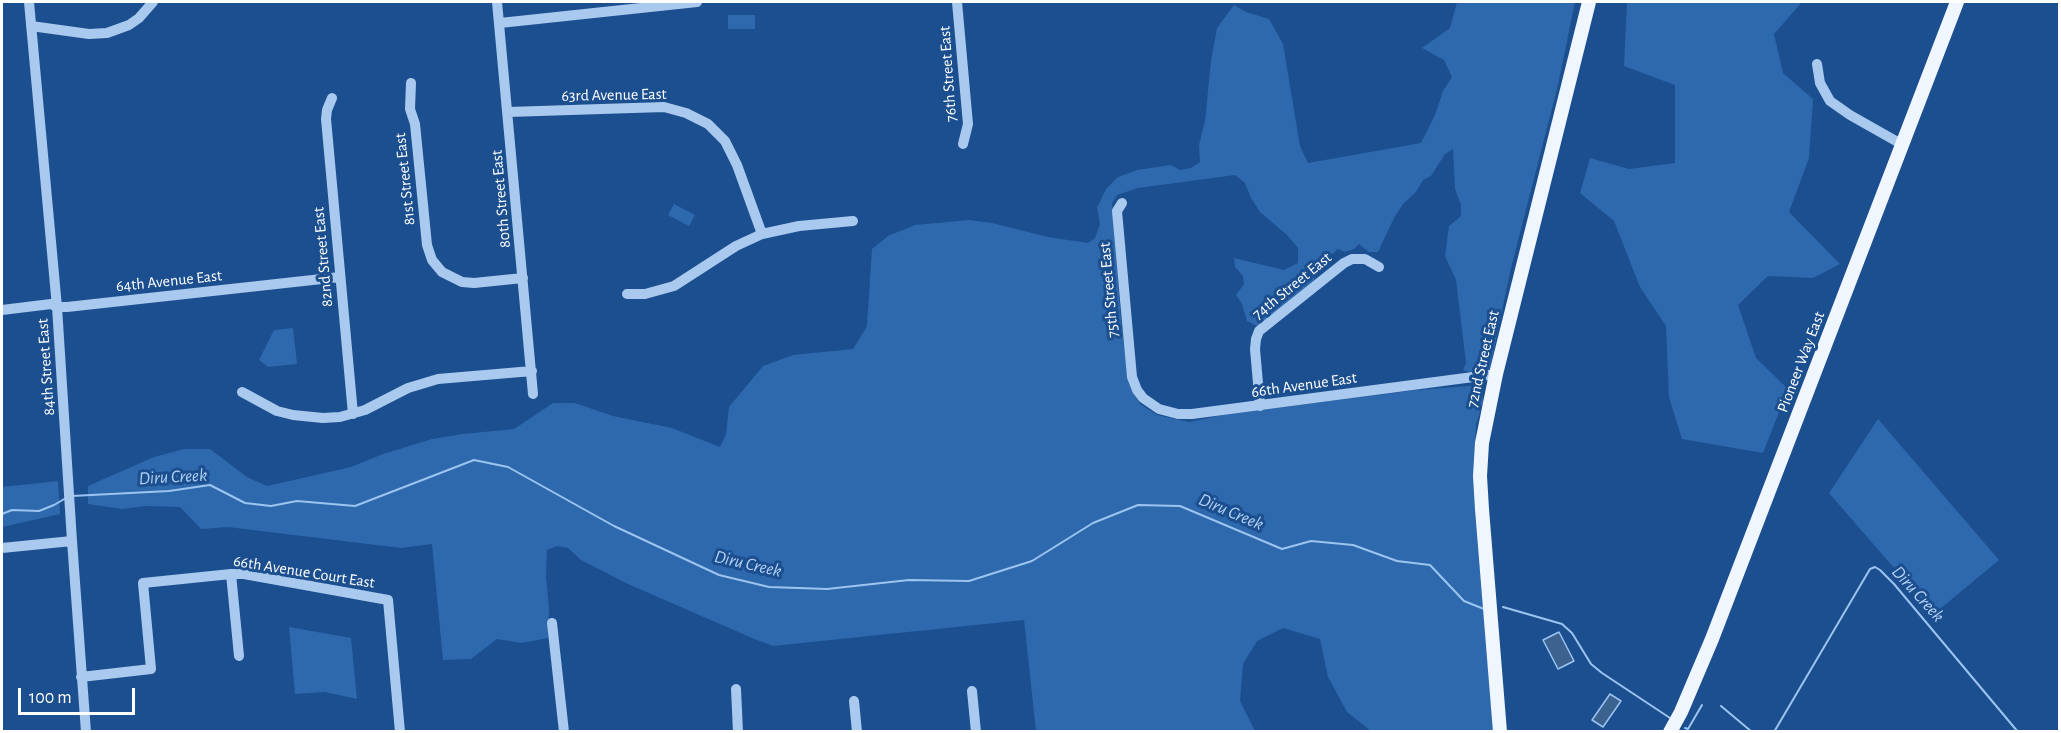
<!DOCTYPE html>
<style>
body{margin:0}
#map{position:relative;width:2061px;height:733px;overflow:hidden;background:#1b4f8f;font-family:"Alegreya Sans",sans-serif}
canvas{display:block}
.frame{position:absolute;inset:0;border:3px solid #fff;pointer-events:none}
.scale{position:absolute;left:18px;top:688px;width:117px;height:27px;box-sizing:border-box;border:3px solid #fff;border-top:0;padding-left:8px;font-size:18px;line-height:21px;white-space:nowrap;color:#fff;-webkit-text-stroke:4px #1b4f8f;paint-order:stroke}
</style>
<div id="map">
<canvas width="2061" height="733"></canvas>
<div class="frame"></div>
<div class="scale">100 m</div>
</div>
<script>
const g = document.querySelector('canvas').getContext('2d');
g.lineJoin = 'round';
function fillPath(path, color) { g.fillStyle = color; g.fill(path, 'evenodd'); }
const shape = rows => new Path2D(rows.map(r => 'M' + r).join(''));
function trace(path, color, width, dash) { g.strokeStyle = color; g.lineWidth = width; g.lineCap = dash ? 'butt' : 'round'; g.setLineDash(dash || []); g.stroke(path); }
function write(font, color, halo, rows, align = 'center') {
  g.font = font + ' "Alegreya Sans",sans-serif'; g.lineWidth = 6; g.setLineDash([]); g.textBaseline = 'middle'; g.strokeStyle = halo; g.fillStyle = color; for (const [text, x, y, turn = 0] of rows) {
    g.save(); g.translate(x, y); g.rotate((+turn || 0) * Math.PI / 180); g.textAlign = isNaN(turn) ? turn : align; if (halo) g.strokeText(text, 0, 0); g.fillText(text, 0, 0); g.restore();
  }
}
fillPath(shape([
 [1457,2,1575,2,1558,85,1511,268,1490,368,1481,372,1473,373,1463,370,1466,363,1456,280,1445,256,1449,226,1461,216,1461,205,1455,189,1453,149,1445,154,1431,176,1423,180,1416,192,1403,204,1394,218,1378,252,1369,252,1359,244,1354,249,1345,252,1338,249,1325,260,1313,281,1259,327,1247,321,1242,304,1236,295,1244,284,1243,276,1235,267,1234,258,1284,270,1298,263,1298,248,1287,235,1260,212,1251,198,1245,183,1235,175,1138,188,1117,195,1112,203,1121,321,1128,380,1133,393,1140,404,1157,415,1189,422,1228,414,1417,390,1482,385,1483,402,1476,424,1475,448,1476,504,1493,731,1371,731,1347,712,1328,677,1320,639,1283,628,1257,641,1243,664,1240,701,1255,731,1036,731,1024,620,773,646,752,638,628,584,581,560,568,548,557,546,547,550,546,577,549,609,548,638,522,643,497,639,471,659,443,660,432,544,401,548,228,527,201,529,180,507,146,506,122,509,88,504,88,486,154,457,184,449,210,449,247,477,267,486,351,467,383,454,432,439,463,434,514,429,553,403,575,403,613,416,672,428,720,447,726,434,729,407,763,366,793,355,853,349,867,326,872,249,888,236,915,225,969,220,992,223,1048,237,1088,243,1095,238,1100,224,1097,208,1106,189,1118,177,1137,170,1171,165,1180,170,1191,168,1200,162,1199,145,1205,121,1211,61,1217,28,1234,5,1246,12,1269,19,1283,44,1300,146,1308,163,1421,143,1435,115,1443,91,1452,77,1444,60,1422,48,1450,28],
 [1627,2,1802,2,1774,34,1783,73,1813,99,1809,158,1789,212,1840,264,1813,278,1768,276,1738,305,1756,358,1788,389,1763,453,1682,439,1669,397,1666,326,1640,287,1614,221,1580,193,1590,158,1629,169,1675,163,1675,85,1624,66],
 [728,15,755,15,755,29,728,29],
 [674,204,695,215,689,226,668,215],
 [293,328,297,364,268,367,259,360,274,330],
 [1878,419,1999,560,1934,614,1829,493],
 [58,481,60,514,2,527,2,487],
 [289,627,351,638,357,699,325,692,295,694]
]), '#2e69ad');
const water = shape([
 [1559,632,1574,661,1558,669,1543,640,1559,632],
 [1610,694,1621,701,1603,727,1592,720,1610,694]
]);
fillPath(water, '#3c6290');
trace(water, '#9cc4f0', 1.5);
trace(shape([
 [72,496,169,491,210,485,245,503,271,506,297,501,355,506,474,460,508,467,614,526,719,575,769,587,827,589,909,580,969,581,1032,561,1093,523,1138,505,1180,506,1282,549,1311,541,1353,545,1397,561,1430,565,1464,601,1484,609],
 [2,514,12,510,39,511,54,505,66,498],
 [1503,607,1562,624,1572,633,1591,664,1602,673,1670,718],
 [1721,706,1752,732],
 [1685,728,1688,729,1702,705],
 [1774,732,1870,569,1875,567,1880,570,1894,584,2018,732]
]), '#9cc4f0', 2);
trace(shape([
 [29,2,57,307,72,541,86,732],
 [497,2,533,394],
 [957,2,968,124,963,144],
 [500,23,697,2],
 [31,26,89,34,107,33,129,25,139,18,153,2],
 [1817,64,1820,83,1830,101,1850,115,1903,145],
 [411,83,410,109,415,124,427,245,432,260,442,272,462,282,474,283,523,278],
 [332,98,327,110,326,119,353,414],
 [508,112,664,107,686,113,708,124,725,141,737,165,762,234],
 [1122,203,1117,211,1132,377,1137,390,1143,398,1159,409,1178,414,1192,414,1496,374],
 [627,294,645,294,674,286,736,246,762,234,799,226,853,221],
 [2,310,51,304,57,307,67,307,340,277],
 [242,392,277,411,293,415,323,418,340,417,365,410,408,388,438,379,532,371],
 [1260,406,1255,349,1256,339,1259,331,1344,263,1352,259,1365,259,1379,267],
 [2,548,72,541],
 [231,574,239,656],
 [552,623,564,732],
 [81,677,151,669,143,583,231,574,244,574,388,600,400,732],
 [736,689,738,732],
 [972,691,976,732],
 [854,701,857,732]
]), '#a9c9ee', 10);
trace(shape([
 [1500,732,1482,509,1480,476,1482,443,1496,374,1589,2],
 [1670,732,1681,712,1712,639,1957,2]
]), '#f0f6ff', 14);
write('16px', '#fff', '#1b4f8f', [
 ["76th Street East",948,74,-94],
 ["63rd Avenue East",614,95,-1],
 ["81st Street East",405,179,-96],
 ["80th Street East",501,199,-95],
 ["82nd Street East",323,257,-95],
 ["64th Avenue East",169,281,-6],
 ["74th Street East",1292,286,-39],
 ["75th Street East",1109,290,-95],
 ["72nd Street East",1483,359,-77],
 ["Pioneer Way East",1801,362,-69],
 ["84th Street East",46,367,-94],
 ["66th Avenue East",1304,385,-8],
 ["66th Avenue Court East",304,572,9]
]);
write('italic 18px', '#b5d3f5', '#1b4f8f', [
 ["Diru Creek",173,477,-3],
 ["Diru Creek",1231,512,23],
 ["Diru Creek",748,564,13],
 ["Diru Creek",1918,594,48]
]);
</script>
